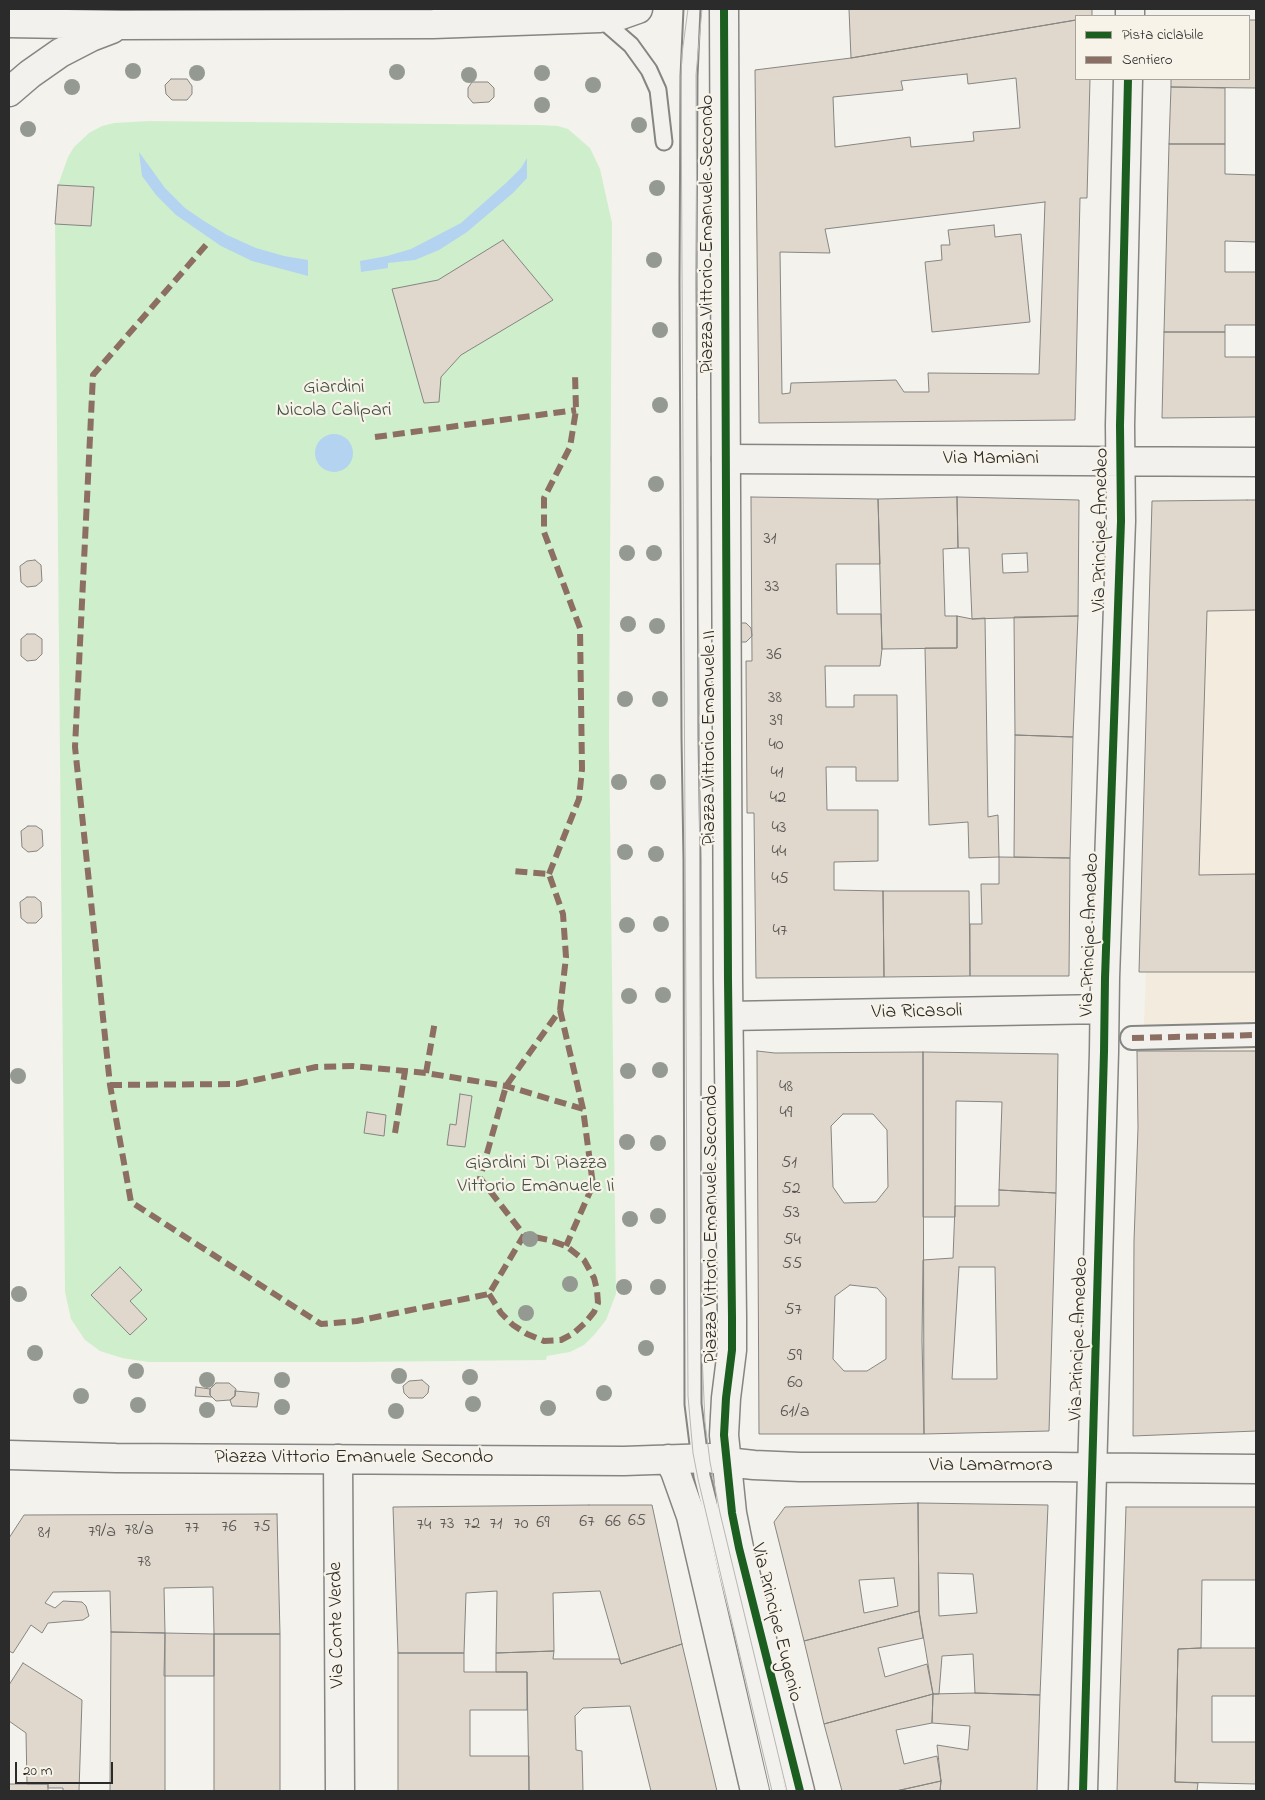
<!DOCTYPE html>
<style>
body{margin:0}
#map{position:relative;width:1265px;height:1800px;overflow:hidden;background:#f4f2ec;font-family:"Indie Flower",sans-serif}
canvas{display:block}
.frame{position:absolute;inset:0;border:10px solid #2b2b2b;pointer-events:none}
.legend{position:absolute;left:1075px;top:15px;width:175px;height:65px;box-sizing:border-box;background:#f7f3e8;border:1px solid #a5a39c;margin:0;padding:6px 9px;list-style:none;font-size:15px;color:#2b2b2b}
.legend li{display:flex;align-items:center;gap:10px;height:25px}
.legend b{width:25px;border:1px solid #a5a39c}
.scale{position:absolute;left:15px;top:1762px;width:98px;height:22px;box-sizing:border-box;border:2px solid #2b2b2b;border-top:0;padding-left:6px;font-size:15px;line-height:18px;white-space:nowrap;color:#2b2b2b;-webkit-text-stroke:4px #f7f3e8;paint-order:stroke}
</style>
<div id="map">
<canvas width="1265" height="1800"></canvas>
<div class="frame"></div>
<ul class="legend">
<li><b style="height:6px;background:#1b5e20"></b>Pista ciclabile</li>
<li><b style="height:6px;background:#8d6e63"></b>Sentiero</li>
</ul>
<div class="scale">20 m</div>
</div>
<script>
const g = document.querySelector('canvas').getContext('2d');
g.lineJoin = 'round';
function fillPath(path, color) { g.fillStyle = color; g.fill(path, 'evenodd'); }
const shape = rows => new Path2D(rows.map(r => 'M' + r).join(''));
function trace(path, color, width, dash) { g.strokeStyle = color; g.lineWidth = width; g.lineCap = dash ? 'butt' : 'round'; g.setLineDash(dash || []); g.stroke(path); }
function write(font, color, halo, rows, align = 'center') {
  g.font = font + ' "Indie Flower",sans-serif'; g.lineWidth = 4.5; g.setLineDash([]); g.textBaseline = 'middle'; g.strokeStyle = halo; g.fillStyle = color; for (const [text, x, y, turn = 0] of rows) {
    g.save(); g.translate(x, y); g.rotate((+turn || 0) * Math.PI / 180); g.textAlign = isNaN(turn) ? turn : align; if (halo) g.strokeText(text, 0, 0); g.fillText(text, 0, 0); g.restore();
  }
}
fillPath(shape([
 [1256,500,1256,1431,1209,1432,1134,1241,1138,1128,1137,1051,1143,1050,1146,972,1139,972,1152,501]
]), '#f3ebdd');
fillPath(shape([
 [150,121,539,125,558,126,568,129,590,148,600,169,612,223,609,739,616,1294,606,1320,595,1334,584,1345,570,1352,547,1356,546,1360,358,1362,148,1362,122,1358,100,1351,85,1340,71,1319,65,1292,55,224,58,185,68,157,74,147,89,133,102,126,114,123]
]), '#cfefcc');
fillPath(shape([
 [139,152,165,188,185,208,204,221,227,235,256,248,284,256,308,260,308,276,252,261,221,246,176,215,156,195,142,176],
 [527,158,527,178,513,193,467,232,439,250,415,260,388,263,388,268,361,272,360,261,387,256,411,249,461,223,506,183,521,168],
 '315 453a19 19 0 1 1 38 0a19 19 0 1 1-38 0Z'
]), '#b3d3f0');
const building = shape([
 [849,9,1092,9,1092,16,1076,16,1076,20,851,58,849,9],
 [1076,20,1076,79,1090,79,1087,198,1080,198,1075,420,759,423,755,70,851,58,1076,20],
 [967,74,968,84,1016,78,1020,128,973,132,974,141,911,147,910,137,835,147,833,97,903,90,901,81,967,74],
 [1045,202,1039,374,928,373,929,392,904,392,896,380,791,383,790,393,782,394,780,252,830,253,825,229,1045,202],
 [1249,20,1256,20,1256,88,1171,87,1171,79,1249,79,1249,20],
 [171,79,187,79,192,86,192,94,187,100,172,100,166,94,165,85,171,79],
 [472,82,488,82,494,88,494,97,489,102,473,103,468,97,468,88,472,82],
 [1171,87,1225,88,1225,144,1169,144,1171,87],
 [1169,144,1225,144,1225,174,1256,175,1256,242,1225,241,1225,272,1256,272,1256,325,1225,325,1225,332,1164,332,1169,144],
 [58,185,94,187,91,226,55,224,58,185],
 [994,225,995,237,1021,234,1030,322,932,332,925,262,942,260,941,245,950,245,948,230,994,225],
 [503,240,553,300,461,355,441,377,439,402,424,403,392,289,438,280,503,240],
 [1164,332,1225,332,1225,357,1256,357,1256,417,1162,418,1164,332],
 [751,497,878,499,880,564,836,564,837,614,881,614,882,649,880,666,825,666,826,707,854,707,854,695,897,695,898,781,856,781,856,767,826,767,827,810,878,810,878,861,834,862,834,890,883,891,884,977,756,978,754,813,747,813,746,661,752,661,751,497],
 [957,497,1079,500,1078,616,972,619,969,548,958,548,957,497],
 [1027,553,1028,572,1003,573,1002,554,1027,553],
 [957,497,958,548,943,549,945,616,957,616,957,648,882,649,878,499,957,497],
 [1247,500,1256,500,1256,610,1207,611,1199,875,1256,874,1256,972,1139,972,1152,501,1247,500],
 [35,560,41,565,42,581,36,586,27,587,21,582,20,566,27,561,35,560],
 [957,616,972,619,985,618,988,817,998,815,999,857,969,858,968,822,929,825,925,648,957,648,957,616],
 [1078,616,1073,737,1015,735,1014,617,1078,616],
 [737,623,746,623,751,628,752,636,746,642,736,642,737,623],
 [27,634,35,634,42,639,42,654,36,660,27,661,21,656,21,639,27,634],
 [1015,735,1073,737,1070,858,1014,857,1015,735],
 [28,826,36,826,42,830,43,846,37,851,28,852,22,847,21,831,28,826],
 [999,857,1070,858,1069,976,970,976,970,924,982,924,981,884,999,884,999,857],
 [883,891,969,891,970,976,884,977,883,891],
 [27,897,35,897,41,902,42,917,36,923,27,923,21,918,20,902,27,897],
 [757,1051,775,1053,923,1052,924,1434,759,1434,757,1051],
 [843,1114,873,1114,887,1130,888,1187,876,1202,844,1203,833,1187,831,1126,843,1114],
 [850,1285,877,1288,886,1298,886,1359,867,1371,844,1371,833,1359,835,1296,850,1285],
 [1137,1051,1256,1051,1256,1431,1133,1436,1134,1241,1138,1128,1137,1051],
 [923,1052,1058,1054,1056,1193,999,1190,1002,1102,956,1101,955,1217,923,1217,923,1052],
 [460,1094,472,1096,465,1147,447,1145,450,1124,456,1125,460,1094],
 [367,1112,386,1115,384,1136,364,1133,367,1112],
 [999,1190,1056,1193,1049,1431,924,1434,922,1340,923,1260,953,1258,955,1206,999,1206,999,1190],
 [959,1267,995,1267,997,1379,952,1379,959,1267],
 [120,1267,142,1290,130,1301,147,1319,130,1335,91,1295,120,1267],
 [422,1380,429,1386,428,1393,423,1398,409,1398,404,1393,403,1386,409,1381,422,1380],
 [216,1383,229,1383,236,1389,235,1396,230,1400,216,1401,210,1395,210,1389,216,1383],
 [196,1387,210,1389,210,1395,212,1397,195,1396,196,1387],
 [235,1391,259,1393,257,1407,232,1406,230,1400,235,1396,235,1391],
 [918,1503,1048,1505,1040,1695,975,1693,973,1654,942,1656,939,1694,933,1694,919,1611,918,1503],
 [938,1573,973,1574,977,1613,939,1616,938,1573],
 [918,1503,919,1611,804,1641,774,1522,785,1507,918,1503],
 [894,1578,898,1606,864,1613,859,1580,894,1578],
 [589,1505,652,1505,682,1644,621,1664,600,1591,553,1593,554,1651,496,1653,497,1591,466,1593,464,1653,398,1653,393,1507,589,1505],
 [1126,1507,1256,1507,1256,1580,1202,1580,1201,1648,1178,1649,1175,1782,1198,1783,1197,1791,1117,1791,1126,1507],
 [277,1514,280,1634,214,1634,213,1587,164,1588,165,1633,111,1632,110,1591,53,1592,45,1603,55,1608,63,1601,82,1602,86,1606,89,1616,83,1620,48,1623,42,1633,31,1625,13,1653,9,1651,9,1538,24,1515,277,1514],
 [919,1611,923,1638,878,1648,885,1677,927,1664,933,1694,824,1724,804,1641,919,1611],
 [111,1632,165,1633,165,1791,110,1791,111,1632],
 [165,1633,214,1634,214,1676,164,1676,165,1633],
 [214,1634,280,1634,280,1791,214,1791,214,1634],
 [682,1644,717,1791,651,1791,630,1706,583,1708,575,1716,576,1750,582,1751,583,1791,529,1791,527,1672,496,1672,496,1653,554,1651,553,1659,619,1659,621,1664,682,1644],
 [1201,1648,1256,1648,1256,1696,1212,1696,1212,1742,1256,1742,1256,1784,1175,1782,1178,1649,1201,1648],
 [398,1653,464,1653,464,1672,527,1672,527,1710,470,1710,470,1756,529,1756,529,1791,398,1791,398,1653],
 [23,1663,82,1700,79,1791,63,1791,63,1788,48,1788,48,1784,27,1784,26,1733,9,1721,9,1685,23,1663],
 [975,1693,1040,1695,1037,1791,940,1791,941,1781,937,1745,968,1750,970,1726,932,1723,933,1694,975,1693],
 [933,1694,932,1723,896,1730,904,1764,937,1756,941,1781,896,1791,842,1791,824,1724,933,1694],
 [941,1781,940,1791,896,1791,941,1781],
 [9,1784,48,1784,48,1791,9,1791,9,1784]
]);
fillPath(building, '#e0d8cd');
trace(building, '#858582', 1);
const service = shape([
 [692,9,689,76,688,281,690,738,692,860,693,1404,702,1476,741,1630,778,1791],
 [600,18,631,45,649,70,658,90,664,142]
]);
const pedestrian = shape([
 [1132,1038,1256,1035]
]);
const minor = shape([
 [1130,16,1130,9],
 [726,459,1256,462],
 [729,1016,1104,1009],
 [726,1462,754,1465,800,1467,1054,1467,1256,1469],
 [1083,1791,1104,1052,1105,978,1121,521,1120,425,1128,79]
]);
const tertiary = shape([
 [724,9,728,980,732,1317,732,1350,726,1398,724,1435,732,1513,739,1548,800,1791],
 [9,23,122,25,433,24,600,18,621,15,638,9],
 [9,92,30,74,60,53,91,37,112,29],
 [9,1455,116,1458,624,1461,710,1458,726,1462],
 [338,1459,340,1791],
 [668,1459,675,1471,691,1516,755,1791]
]);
trace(service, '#858582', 19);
trace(pedestrian, '#858582', 26);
trace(minor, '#858582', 31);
trace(tertiary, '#858582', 31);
trace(service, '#f2f1ed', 15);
trace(pedestrian, '#f2f1ed', 22);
trace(minor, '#f2f1ed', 28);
trace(tertiary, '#f2f1ed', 28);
trace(shape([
 [688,9,682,54,681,76,688,1396,693,1453,698,1479,772,1791],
 [702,9,696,75,702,1354,705,1422,710,1462,720,1513,787,1791]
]), '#b8b7b5', 1);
trace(shape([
 [206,245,93,375,75,747,110,1085,131,1202,321,1324,357,1321,489,1294,524,1235,480,1178,506,1086,560,1010,566,957,563,914,549,874,513,871],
 [375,437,576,410],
 [549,874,579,799,582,769,580,628,544,532,544,498,570,447,576,410,575,374],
 [560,1010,583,1109,593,1185,566,1246],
 [1132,1038,1256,1035],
 [426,1073,435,1021],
 [110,1085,237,1084,316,1067,353,1066,426,1073,506,1086,583,1109],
 [395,1133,405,1071],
 [489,1294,501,1313,513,1325,527,1334,544,1341,561,1340,574,1333,585,1323,594,1312,598,1303,597,1290,594,1278,584,1260,566,1246,549,1240,524,1235]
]), '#8d6e63', 6, [12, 6]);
trace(shape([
 [724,9,728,980,732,1317,732,1350,726,1398,724,1435,732,1513,739,1548,800,1791],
 [1083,1791,1104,1052,1105,978,1121,521,1120,425,1128,79]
]), '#1b5e20', 8);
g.fillStyle = '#949a91';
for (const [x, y] of [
 [133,71],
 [397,72],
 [197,73],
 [542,73],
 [469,75],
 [593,85],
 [72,87],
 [542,105],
 [639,125],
 [28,129],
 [657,188],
 [654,260],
 [660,330],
 [660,405],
 [656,484],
 [627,553],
 [654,553],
 [628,624],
 [657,626],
 [625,699],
 [660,699],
 [619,782],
 [658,782],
 [625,852],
 [656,854],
 [661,924],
 [627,925],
 [663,995],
 [629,996],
 [660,1070],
 [628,1071],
 [18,1076],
 [627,1142],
 [658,1143],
 [658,1216],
 [630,1219],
 [530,1239],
 [570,1284],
 [624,1287],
 [658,1287],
 [19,1294],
 [526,1313],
 [646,1348],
 [35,1353],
 [136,1371],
 [399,1376],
 [470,1377],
 [207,1380],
 [282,1380],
 [604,1393],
 [81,1396],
 [473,1404],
 [138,1405],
 [282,1407],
 [548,1408],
 [207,1410],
 [396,1411]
]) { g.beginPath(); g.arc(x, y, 8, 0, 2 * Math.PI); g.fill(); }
write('18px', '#585654', null, [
 ["31",770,540],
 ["33",772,588],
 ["36",774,656],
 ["38",775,699],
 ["39",776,722],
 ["40",776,746],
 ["41",777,774],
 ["42",778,799],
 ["43",779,829],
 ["44",779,853],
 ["45",780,880],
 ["47",780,932],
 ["48",786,1088],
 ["49",786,1114],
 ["51",789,1164],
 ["52",791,1190],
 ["53",791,1214],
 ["54",792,1241],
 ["55",792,1265],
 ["57",793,1311],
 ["59",794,1357],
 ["60",795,1384],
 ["61/a",795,1413],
 ["65",637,1522],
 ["67",587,1523],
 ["66",613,1523],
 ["69",543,1524],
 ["73",447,1525],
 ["72",472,1525],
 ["71",496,1525],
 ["70",521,1525],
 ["74",424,1526],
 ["76",229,1528],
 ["75",262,1528],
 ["77",192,1529],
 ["78/a",139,1531],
 ["79/a",102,1533],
 ["81",44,1534],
 ["78",144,1563]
]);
write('20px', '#2b2b2b', '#f7f3e8', [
 ["Piazza Vittorio Emanuele Secondo",709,234,-90],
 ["Via Mamiani",991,460],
 ["Via Principe Amedeo",1102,530,-89],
 ["Piazza Vittorio Emanuele II",711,738,-90],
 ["Via Principe Amedeo",1091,935,-88],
 ["Via Ricasoli",917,1013,-1],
 ["Piazza Vittorio Emanuele Secondo",713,1224,-90],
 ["Via Principe Amedeo",1080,1339,-88],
 ["Piazza Vittorio Emanuele Secondo",354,1459],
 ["Via Lamarmora",991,1467],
 ["Via Principe Eugenio",775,1623,76],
 ["Via Conte Verde",338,1625,-91]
]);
write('20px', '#465246', '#f7f3e8', [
 ["Giardini",334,389],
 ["Nicola Calipari",334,412],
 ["Giardini Di Piazza",536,1165],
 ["Vittorio Emanuele Ii",536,1188]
]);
</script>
